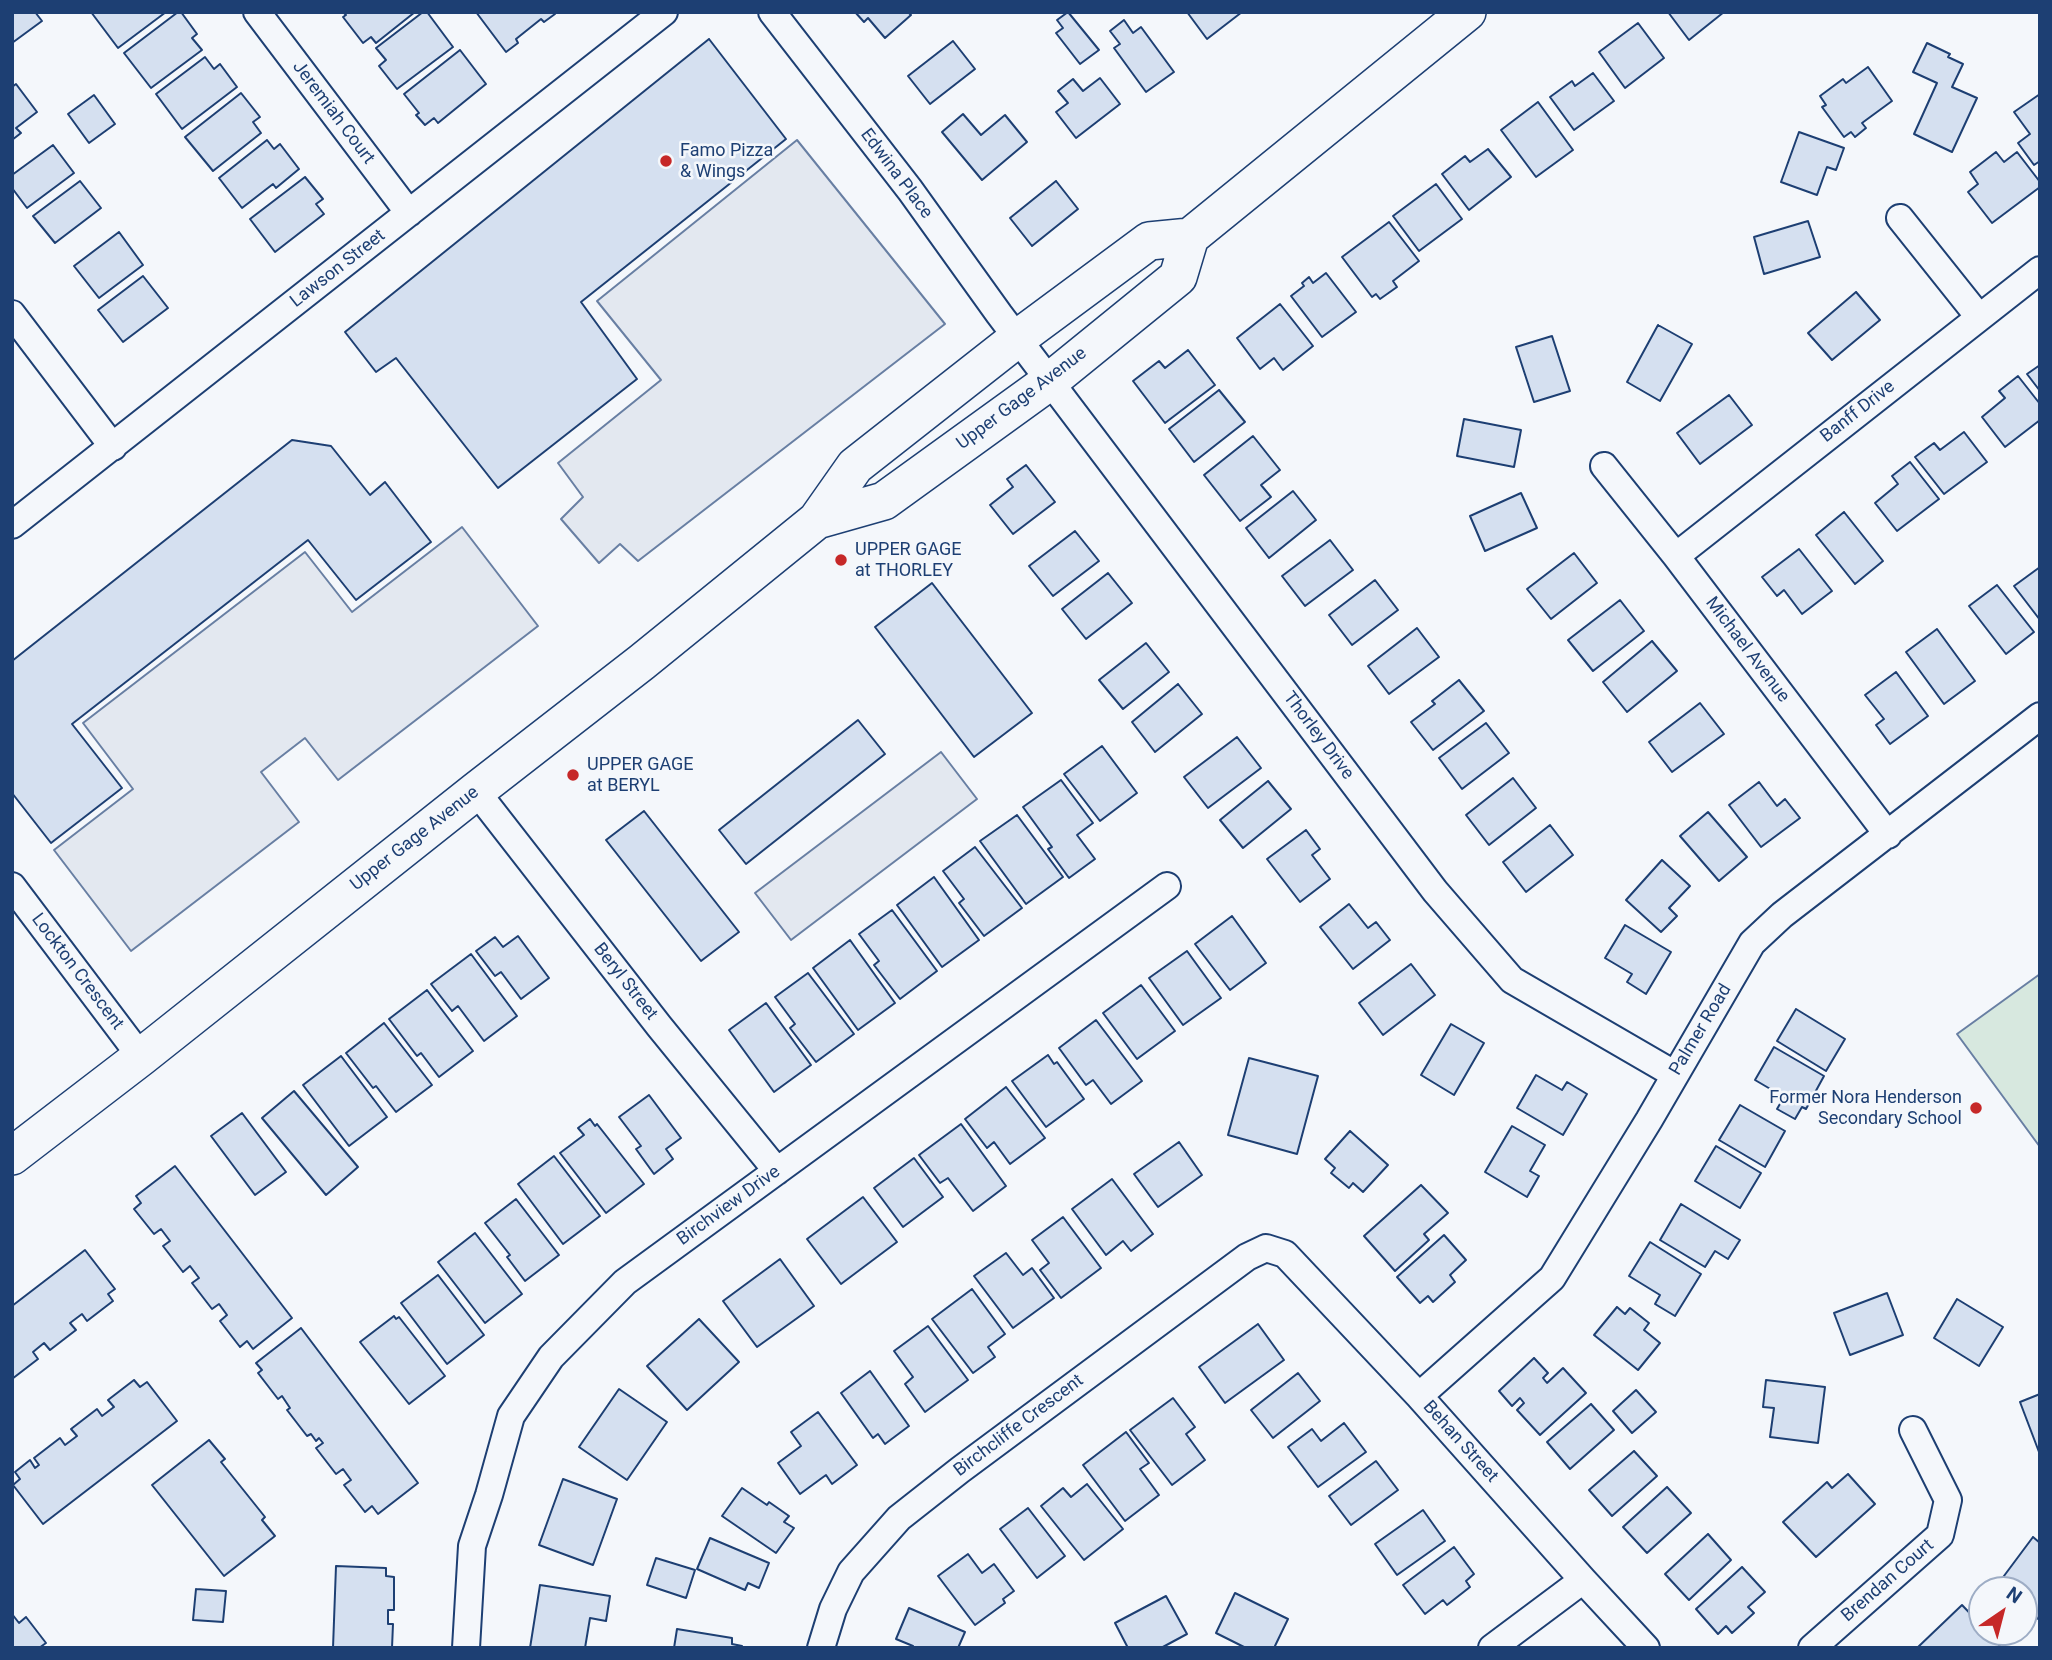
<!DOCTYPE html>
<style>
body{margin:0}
#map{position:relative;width:2052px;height:1660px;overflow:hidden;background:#f4f7fb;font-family:Roboto,sans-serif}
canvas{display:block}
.frame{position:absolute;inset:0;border:14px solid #1d3f73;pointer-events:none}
.north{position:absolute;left:1968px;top:1576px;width:70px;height:70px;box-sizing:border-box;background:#f4f7fb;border:2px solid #9eadc5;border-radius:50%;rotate:35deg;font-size:19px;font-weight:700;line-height:28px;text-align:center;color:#1d3f73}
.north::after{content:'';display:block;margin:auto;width:24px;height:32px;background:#c62828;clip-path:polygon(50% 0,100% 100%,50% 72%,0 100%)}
</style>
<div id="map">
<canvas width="2052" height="1660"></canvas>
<div class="frame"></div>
<div class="north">N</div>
</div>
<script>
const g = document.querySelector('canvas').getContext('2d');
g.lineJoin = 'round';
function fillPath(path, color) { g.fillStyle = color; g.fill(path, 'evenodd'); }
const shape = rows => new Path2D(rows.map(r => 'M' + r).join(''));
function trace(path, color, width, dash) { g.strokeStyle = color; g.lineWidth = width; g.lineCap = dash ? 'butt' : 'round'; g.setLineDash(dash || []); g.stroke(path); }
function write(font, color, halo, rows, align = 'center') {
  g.font = font + ' Roboto,sans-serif'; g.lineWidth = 5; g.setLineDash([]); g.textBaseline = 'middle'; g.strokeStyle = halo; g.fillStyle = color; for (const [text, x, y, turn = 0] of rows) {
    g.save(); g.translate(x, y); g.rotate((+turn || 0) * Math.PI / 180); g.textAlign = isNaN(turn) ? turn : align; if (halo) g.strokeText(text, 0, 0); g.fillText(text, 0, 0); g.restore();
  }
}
const green = shape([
 [2040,974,2040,1147,1957,1034,2040,974]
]);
fillPath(green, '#d7e8df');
trace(green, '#687fa3', 2);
const parking = shape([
 [797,140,945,324,638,561,620,544,599,563,561,519,583,497,558,463,661,380,597,301,797,140],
 [462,527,538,626,338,780,305,738,261,772,299,822,131,951,54,850,133,789,83,723,305,552,352,612,462,527],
 [941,752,977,799,791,940,755,893,941,752]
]);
fillPath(parking, '#e3e8f0');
trace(parking, '#687fa3', 2);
const building = shape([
 [12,12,35,12,42,21,12,43,12,12],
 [91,12,166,12,118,48,91,12],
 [178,12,181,12,197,34,192,38,202,50,151,88,124,53,178,12],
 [343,12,415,12,376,43,371,37,363,43,343,17,346,15,343,12],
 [423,12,427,12,453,47,397,89,379,66,386,60,376,48,423,12],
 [476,12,554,12,555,14,544,22,541,19,516,39,518,43,506,52,476,12],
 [855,12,908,12,911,15,885,38,868,18,864,22,855,12],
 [1068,12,1099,50,1080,64,1056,33,1063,28,1057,20,1068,12],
 [1187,12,1242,12,1207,39,1187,12],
 [1668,12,1724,12,1689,40,1668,12],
 [1124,20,1133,33,1141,27,1174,72,1146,92,1114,48,1120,44,1110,31,1124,20],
 [1638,23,1664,58,1625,88,1599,52,1638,23],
 [709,39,786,139,581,302,637,379,498,488,396,358,376,372,345,332,709,39],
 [953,41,975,69,930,104,908,76,953,41],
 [1927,43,1950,54,1948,57,1963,64,1952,87,1977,98,1952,152,1914,134,1937,83,1913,72,1927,43],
 [460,50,486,84,438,123,434,118,425,125,416,115,419,113,404,94,460,50],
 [205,57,214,69,220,64,237,87,182,129,156,94,205,57],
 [1868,67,1892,101,1862,123,1866,128,1855,137,1851,132,1844,137,1822,107,1826,105,1820,96,1843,79,1846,83,1868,67],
 [1593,73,1614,101,1574,130,1550,97,1572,81,1575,86,1593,73],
 [1100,78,1120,104,1076,138,1056,112,1068,103,1058,91,1073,79,1083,91,1100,78],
 [16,84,37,112,16,128,21,133,12,140,12,87,16,84],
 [241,93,260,117,253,122,261,133,213,171,185,137,241,93],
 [2040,94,2040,161,2034,165,2018,143,2030,134,2014,112,2040,94],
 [94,95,115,124,89,143,68,114,94,95],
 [1538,102,1573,150,1536,177,1501,130,1538,102],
 [963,114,981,135,1005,115,1027,142,982,180,942,132,963,114],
 [1799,132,1844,148,1836,170,1827,167,1817,195,1781,182,1799,132],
 [267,140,274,149,280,144,299,169,276,188,273,184,242,208,219,178,267,140],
 [53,145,74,173,27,208,12,188,12,175,53,145],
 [1488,149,1511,177,1469,210,1442,174,1465,156,1470,162,1488,149],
 [1996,152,2004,162,2017,152,2040,182,2040,187,1992,223,1968,192,1978,184,1970,172,1996,152],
 [305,177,323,199,316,204,324,214,275,252,250,219,305,177],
 [80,181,101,208,55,243,33,216,80,181],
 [1056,181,1078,209,1032,246,1010,218,1056,181],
 [1436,184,1462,219,1419,251,1393,216,1436,184],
 [1808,221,1820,257,1764,274,1754,237,1808,221],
 [1389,222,1419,261,1393,281,1397,287,1380,299,1376,294,1372,297,1342,257,1389,222],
 [119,232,143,265,99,298,74,266,119,232],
 [1326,273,1356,312,1322,337,1291,296,1304,286,1302,283,1309,277,1313,283,1326,273],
 [143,276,168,308,123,342,98,310,143,276],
 [1856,292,1880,320,1832,360,1808,333,1856,292],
 [1280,304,1313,346,1283,370,1274,358,1260,369,1237,338,1280,304],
 [1658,325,1692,344,1660,401,1627,382,1658,325],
 [1552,336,1570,391,1534,402,1516,347,1552,336],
 [1188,350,1215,385,1165,423,1133,381,1159,361,1165,368,1188,350],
 [2040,365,2040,391,2027,374,2040,365],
 [2018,376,2040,404,2040,420,2005,447,1982,417,2005,398,1999,391,2018,376],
 [1219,390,1245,422,1194,462,1169,429,1219,390],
 [1729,395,1752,425,1700,464,1677,433,1729,395],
 [1464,419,1521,430,1514,467,1457,456,1464,419],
 [1964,432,1987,462,1944,494,1915,457,1934,443,1940,450,1964,432],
 [1253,436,1280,470,1261,485,1271,497,1240,521,1204,475,1253,436],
 [292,440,331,446,370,495,385,482,431,542,356,600,308,540,72,724,122,788,51,843,12,793,12,661,292,440],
 [1910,462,1939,499,1897,531,1875,503,1898,484,1892,476,1910,462],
 [1026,465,1055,502,1013,534,990,505,1013,487,1007,479,1026,465],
 [1293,491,1316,520,1269,558,1246,528,1293,491],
 [1521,493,1537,528,1485,551,1470,516,1521,493],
 [1844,512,1883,561,1855,584,1816,535,1844,512],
 [1075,531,1099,561,1053,596,1029,566,1075,531],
 [1330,540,1353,570,1305,606,1282,576,1330,540],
 [1799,549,1832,591,1802,614,1784,590,1777,596,1762,577,1799,549],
 [1574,553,1597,583,1551,619,1527,589,1574,553],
 [2040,567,2040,620,2014,586,2040,567],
 [1108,573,1132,603,1086,639,1062,609,1108,573],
 [1375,580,1398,610,1352,645,1329,615,1375,580],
 [932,583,1032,713,974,757,875,627,932,583],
 [1997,585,2034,632,2006,654,1969,606,1997,585],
 [1620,600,1644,631,1593,671,1568,640,1620,600],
 [1417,628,1439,657,1389,694,1368,666,1417,628],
 [1937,629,1975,681,1944,704,1906,652,1937,629],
 [1652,641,1677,671,1627,712,1603,682,1652,641],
 [1146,643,1169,672,1123,709,1099,680,1146,643],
 [1896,672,1928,716,1890,744,1876,725,1884,719,1865,695,1896,672],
 [1459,680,1484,711,1433,750,1411,722,1435,704,1432,701,1459,680],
 [1178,684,1202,714,1155,752,1132,722,1178,684],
 [1700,703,1724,734,1672,772,1649,742,1700,703],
 [858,720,885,754,746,864,719,830,858,720],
 [1486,723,1509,753,1462,789,1439,758,1486,723],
 [1237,737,1261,768,1208,808,1184,777,1237,737],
 [1102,746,1137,793,1100,821,1064,774,1102,746],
 [1513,778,1536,808,1489,845,1466,815,1513,778],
 [1061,780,1093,823,1077,835,1095,859,1069,878,1048,849,1052,847,1023,807,1061,780],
 [1268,781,1291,809,1243,848,1220,820,1268,781],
 [1759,782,1777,806,1785,799,1800,818,1761,847,1729,805,1759,782],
 [644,811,739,932,701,961,606,840,644,811],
 [1708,812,1747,857,1719,881,1680,836,1708,812],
 [1017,815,1063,877,1026,904,980,841,1017,815],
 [1550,825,1573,855,1526,892,1503,862,1550,825],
 [1306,830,1320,849,1312,855,1330,879,1300,902,1267,859,1306,830],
 [975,847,1022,908,984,936,959,903,964,899,943,871,975,847],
 [1662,860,1690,886,1669,908,1677,916,1661,932,1626,900,1662,860],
 [934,877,979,940,942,967,897,905,934,877],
 [1349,904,1368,928,1376,922,1390,940,1353,969,1320,927,1349,904],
 [892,910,937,971,900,999,874,965,879,961,859,934,892,910],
 [1232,916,1266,963,1230,990,1195,944,1232,916],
 [1625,925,1671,952,1646,994,1627,982,1632,974,1605,958,1625,925],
 [518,936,549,978,521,999,501,972,495,976,476,951,495,937,503,947,518,936],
 [850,940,895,1003,858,1030,813,968,850,940],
 [1187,951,1221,998,1183,1025,1149,978,1187,951],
 [471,954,517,1016,484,1041,458,1006,452,1011,431,984,471,954],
 [1411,964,1435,995,1383,1035,1359,1003,1411,964],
 [808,973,854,1034,816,1062,790,1028,795,1024,775,997,808,973],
 [1141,985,1175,1031,1137,1059,1103,1013,1141,985],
 [427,990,473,1051,439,1077,421,1053,417,1056,389,1019,427,990],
 [766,1003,811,1065,774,1092,729,1030,766,1003],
 [1796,1009,1845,1039,1826,1071,1777,1041,1796,1009],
 [1096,1020,1142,1081,1111,1104,1093,1080,1086,1085,1059,1048,1096,1020],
 [384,1023,432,1085,396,1112,376,1086,373,1088,346,1053,384,1023],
 [1451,1024,1484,1043,1454,1095,1421,1075,1451,1024],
 [1774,1047,1824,1076,1806,1109,1802,1107,1795,1119,1777,1109,1784,1097,1755,1080,1774,1047],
 [1048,1055,1054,1064,1057,1062,1084,1099,1046,1127,1012,1081,1048,1055],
 [341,1056,387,1117,349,1146,303,1085,341,1056],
 [1249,1058,1318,1076,1297,1154,1228,1135,1249,1058],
 [1536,1075,1562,1090,1567,1082,1587,1094,1563,1135,1517,1108,1536,1075],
 [1006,1087,1045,1138,1010,1164,994,1142,987,1148,965,1119,1006,1087],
 [294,1091,358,1167,326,1195,262,1118,294,1091],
 [649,1095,681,1138,666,1149,673,1159,654,1174,636,1149,641,1146,619,1117,649,1095],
 [1740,1105,1785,1131,1765,1167,1719,1140,1740,1105],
 [242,1113,286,1172,255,1195,211,1136,242,1113],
 [590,1119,595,1126,597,1124,644,1184,606,1213,560,1153,584,1135,578,1128,590,1119],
 [961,1124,1006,1186,973,1211,948,1178,940,1183,919,1155,961,1124],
 [1512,1126,1545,1145,1530,1171,1539,1176,1527,1197,1485,1172,1512,1126],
 [1350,1131,1388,1165,1363,1192,1353,1183,1349,1188,1331,1173,1335,1168,1325,1159,1350,1131],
 [1179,1142,1202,1175,1158,1207,1134,1174,1179,1142],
 [1716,1146,1761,1173,1740,1208,1695,1181,1716,1146],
 [554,1156,600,1216,563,1244,518,1184,554,1156],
 [914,1158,943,1197,903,1227,874,1188,914,1158],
 [175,1166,292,1318,253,1349,247,1341,240,1347,220,1321,227,1315,219,1304,212,1309,192,1283,199,1278,190,1266,183,1272,163,1246,170,1241,161,1229,154,1234,134,1209,141,1203,136,1196,175,1166],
 [1112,1179,1153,1234,1131,1251,1123,1241,1106,1255,1072,1209,1112,1179],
 [1421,1185,1448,1213,1424,1234,1429,1240,1395,1271,1364,1236,1421,1185],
 [863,1197,897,1242,841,1284,807,1239,863,1197],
 [516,1199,559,1255,525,1281,507,1257,510,1255,485,1223,516,1199],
 [1681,1204,1740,1240,1728,1259,1715,1251,1705,1267,1660,1240,1681,1204],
 [1063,1217,1101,1268,1061,1298,1040,1270,1049,1263,1032,1240,1063,1217],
 [475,1233,522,1294,485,1323,438,1262,475,1233],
 [1444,1235,1466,1260,1450,1275,1455,1282,1433,1302,1428,1296,1420,1303,1397,1277,1444,1235],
 [1650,1242,1701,1274,1675,1316,1655,1304,1660,1295,1629,1276,1650,1242],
 [85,1250,115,1289,108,1294,113,1301,87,1321,82,1314,70,1323,76,1330,50,1350,44,1343,33,1352,38,1359,12,1379,12,1306,85,1250],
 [1006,1253,1023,1275,1032,1268,1054,1298,1013,1328,974,1276,1006,1253],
 [780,1259,814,1306,757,1347,723,1301,780,1259],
 [438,1275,484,1335,447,1364,401,1303,438,1275],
 [972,1289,1005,1334,988,1347,995,1357,973,1373,932,1319,972,1289],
 [1887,1293,1903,1335,1850,1355,1834,1313,1887,1293],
 [1957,1299,2003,1327,1979,1366,1934,1338,1957,1299],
 [1617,1307,1625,1314,1630,1308,1649,1323,1644,1330,1660,1343,1638,1370,1594,1335,1617,1307],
 [394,1316,396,1319,399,1317,445,1376,409,1404,360,1342,394,1316],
 [699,1319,739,1362,687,1410,647,1366,699,1319],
 [1258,1324,1284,1360,1225,1403,1199,1367,1258,1324],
 [928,1326,968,1380,925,1412,905,1384,913,1377,894,1351,928,1326],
 [301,1328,418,1483,378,1514,372,1506,365,1512,344,1485,351,1480,343,1469,336,1474,316,1448,323,1443,319,1438,316,1441,311,1434,307,1436,287,1410,290,1408,282,1396,278,1399,258,1373,262,1370,256,1363,301,1328],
 [1534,1358,1548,1373,1543,1378,1547,1383,1563,1368,1586,1393,1540,1435,1517,1410,1524,1403,1520,1398,1512,1406,1499,1391,1534,1358],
 [870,1371,909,1426,885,1444,878,1434,873,1438,841,1393,870,1371],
 [1298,1373,1320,1401,1273,1438,1251,1410,1298,1373],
 [134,1380,140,1387,147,1382,177,1421,43,1524,13,1485,20,1479,15,1472,30,1460,35,1468,39,1465,34,1458,60,1438,65,1445,77,1436,71,1429,97,1409,102,1416,114,1407,108,1400,134,1380],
 [1766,1380,1825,1387,1818,1443,1770,1437,1774,1408,1763,1407,1766,1380],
 [619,1389,667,1422,627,1480,579,1447,619,1389],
 [1636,1390,1656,1412,1632,1433,1613,1411,1636,1390],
 [2040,1394,2040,1452,2039,1452,2020,1402,2040,1394],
 [1173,1398,1195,1427,1186,1434,1205,1460,1172,1485,1130,1430,1173,1398],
 [1591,1404,1614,1430,1570,1469,1547,1442,1591,1404],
 [818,1412,857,1465,832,1484,826,1475,800,1494,778,1463,801,1446,791,1432,818,1412],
 [1344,1423,1366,1452,1318,1487,1288,1447,1312,1429,1321,1441,1344,1423],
 [1126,1432,1149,1463,1140,1469,1159,1495,1125,1521,1083,1465,1126,1432],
 [209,1440,225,1459,221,1462,265,1517,262,1520,275,1536,224,1576,152,1485,209,1440],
 [1634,1451,1657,1476,1612,1516,1589,1490,1634,1451],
 [1376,1461,1398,1490,1351,1525,1329,1496,1376,1461],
 [1848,1474,1875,1504,1816,1557,1783,1522,1827,1482,1832,1488,1848,1474],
 [563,1479,617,1499,593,1565,539,1545,563,1479],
 [1087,1484,1123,1529,1084,1560,1041,1506,1063,1488,1071,1497,1087,1484],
 [1667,1487,1691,1513,1647,1553,1623,1527,1667,1487],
 [742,1488,767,1505,769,1502,789,1516,784,1522,794,1528,776,1553,722,1516,742,1488],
 [1028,1508,1065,1556,1037,1578,1000,1529,1028,1508],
 [1423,1510,1445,1541,1397,1575,1375,1544,1423,1510],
 [1708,1534,1731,1560,1689,1600,1665,1574,1708,1534],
 [2033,1537,2040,1543,2040,1615,2037,1619,2024,1610,2024,1590,1998,1590,1995,1588,2033,1537],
 [710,1538,769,1563,759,1588,748,1583,745,1590,697,1569,710,1538],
 [1454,1547,1474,1574,1466,1581,1470,1587,1447,1605,1443,1600,1425,1614,1403,1585,1454,1547],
 [968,1554,982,1573,994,1564,1014,1591,1003,1599,1005,1603,975,1625,938,1576,968,1554],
 [656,1558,695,1570,686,1598,647,1585,656,1558],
 [336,1566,386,1568,386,1576,394,1577,394,1610,388,1610,388,1624,393,1624,392,1648,333,1648,336,1566],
 [1742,1567,1765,1592,1748,1607,1754,1613,1732,1633,1726,1626,1718,1634,1696,1609,1742,1567],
 [540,1585,610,1596,606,1621,590,1618,585,1648,530,1648,540,1585],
 [196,1589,226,1591,223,1622,193,1620,196,1589],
 [1235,1593,1288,1619,1274,1648,1246,1648,1216,1633,1235,1593],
 [1166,1596,1187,1634,1161,1648,1128,1648,1115,1623,1166,1596],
 [1962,1605,1982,1626,1982,1632,1987,1632,2000,1646,1999,1648,1917,1648,1962,1605],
 [909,1608,965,1632,958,1648,912,1648,913,1646,896,1639,909,1608],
 [12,1614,19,1623,26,1617,46,1643,39,1648,12,1648,12,1614],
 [677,1629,732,1638,732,1644,742,1646,742,1648,674,1648,677,1629]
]);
fillPath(building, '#d5e0f0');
trace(building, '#1d3f73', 2);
const street = shape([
 [257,12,409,213],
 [772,12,910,190,999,314,1435,891,1512,980,1674,1074],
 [1900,218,1979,317],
 [12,314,113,447],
 [1604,466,1676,556,1888,835],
 [12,525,664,12],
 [1676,556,2040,270],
 [476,791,659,1026,777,1171],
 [12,886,141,1057],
 [1419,1396,1552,1278,1649,1120,1752,943,1782,915,2040,716],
 [466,1648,472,1546,489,1495,511,1416,551,1357,625,1282,1167,886],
 [821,1648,833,1609,851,1572,899,1518,960,1470,1247,1257,1266,1248,1285,1254,1419,1396,1583,1580,1646,1648],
 [1492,1648,1583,1580],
 [1812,1648,1940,1535,1948,1500,1913,1430]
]);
const secondary = shape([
 [817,520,884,501,1050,381,1178,277,1190,237],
 [12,1156,141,1057,476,791,642,662,817,520,855,466,1018,338,1149,241,1190,237,1467,12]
]);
trace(street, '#1d3f73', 30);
trace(secondary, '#1d3f73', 40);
trace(street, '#f4f7fb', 26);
trace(secondary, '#f4f7fb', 37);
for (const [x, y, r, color] of [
 [666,161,7,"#c62828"],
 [841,560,7,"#c62828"],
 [573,775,7,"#c62828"],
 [1976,1108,7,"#c62828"]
]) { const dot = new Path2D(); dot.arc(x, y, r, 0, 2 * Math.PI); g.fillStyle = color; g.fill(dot); trace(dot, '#f4f7fb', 2.5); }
write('18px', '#1d3f73', '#f4f7fb', [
 ["Jeremiah Court",333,113,53],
 ["Edwina Place",896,174,53],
 ["Lawson Street",338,269,-38],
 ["Upper Gage Avenue",1022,399,-37],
 ["Banff Drive",1858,412,-38],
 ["Michael Avenue",1747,650,53],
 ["Thorley Drive",1318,736,53],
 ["Upper Gage Avenue",415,839,-38],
 ["Lockton Crescent",77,972,53],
 ["Beryl Street",625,982,52],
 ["Palmer Road",1701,1030,-59],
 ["Birchview Drive",729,1206,-36],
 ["Birchcliffe Crescent",1019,1426,-37],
 ["Behan Street",1460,1442,48],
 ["Brendan Court",1888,1581,-41]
]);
write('18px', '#1d3f73', '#f4f7fb', [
 ["Famo Pizza",680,151],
 ["& Wings",680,172],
 ["UPPER GAGE",855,550],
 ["at THORLEY",855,571],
 ["UPPER GAGE",587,765],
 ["at BERYL",587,786],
 ["Former Nora Henderson",1962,1098,"right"],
 ["Secondary School",1962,1119,"right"]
], 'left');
</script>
